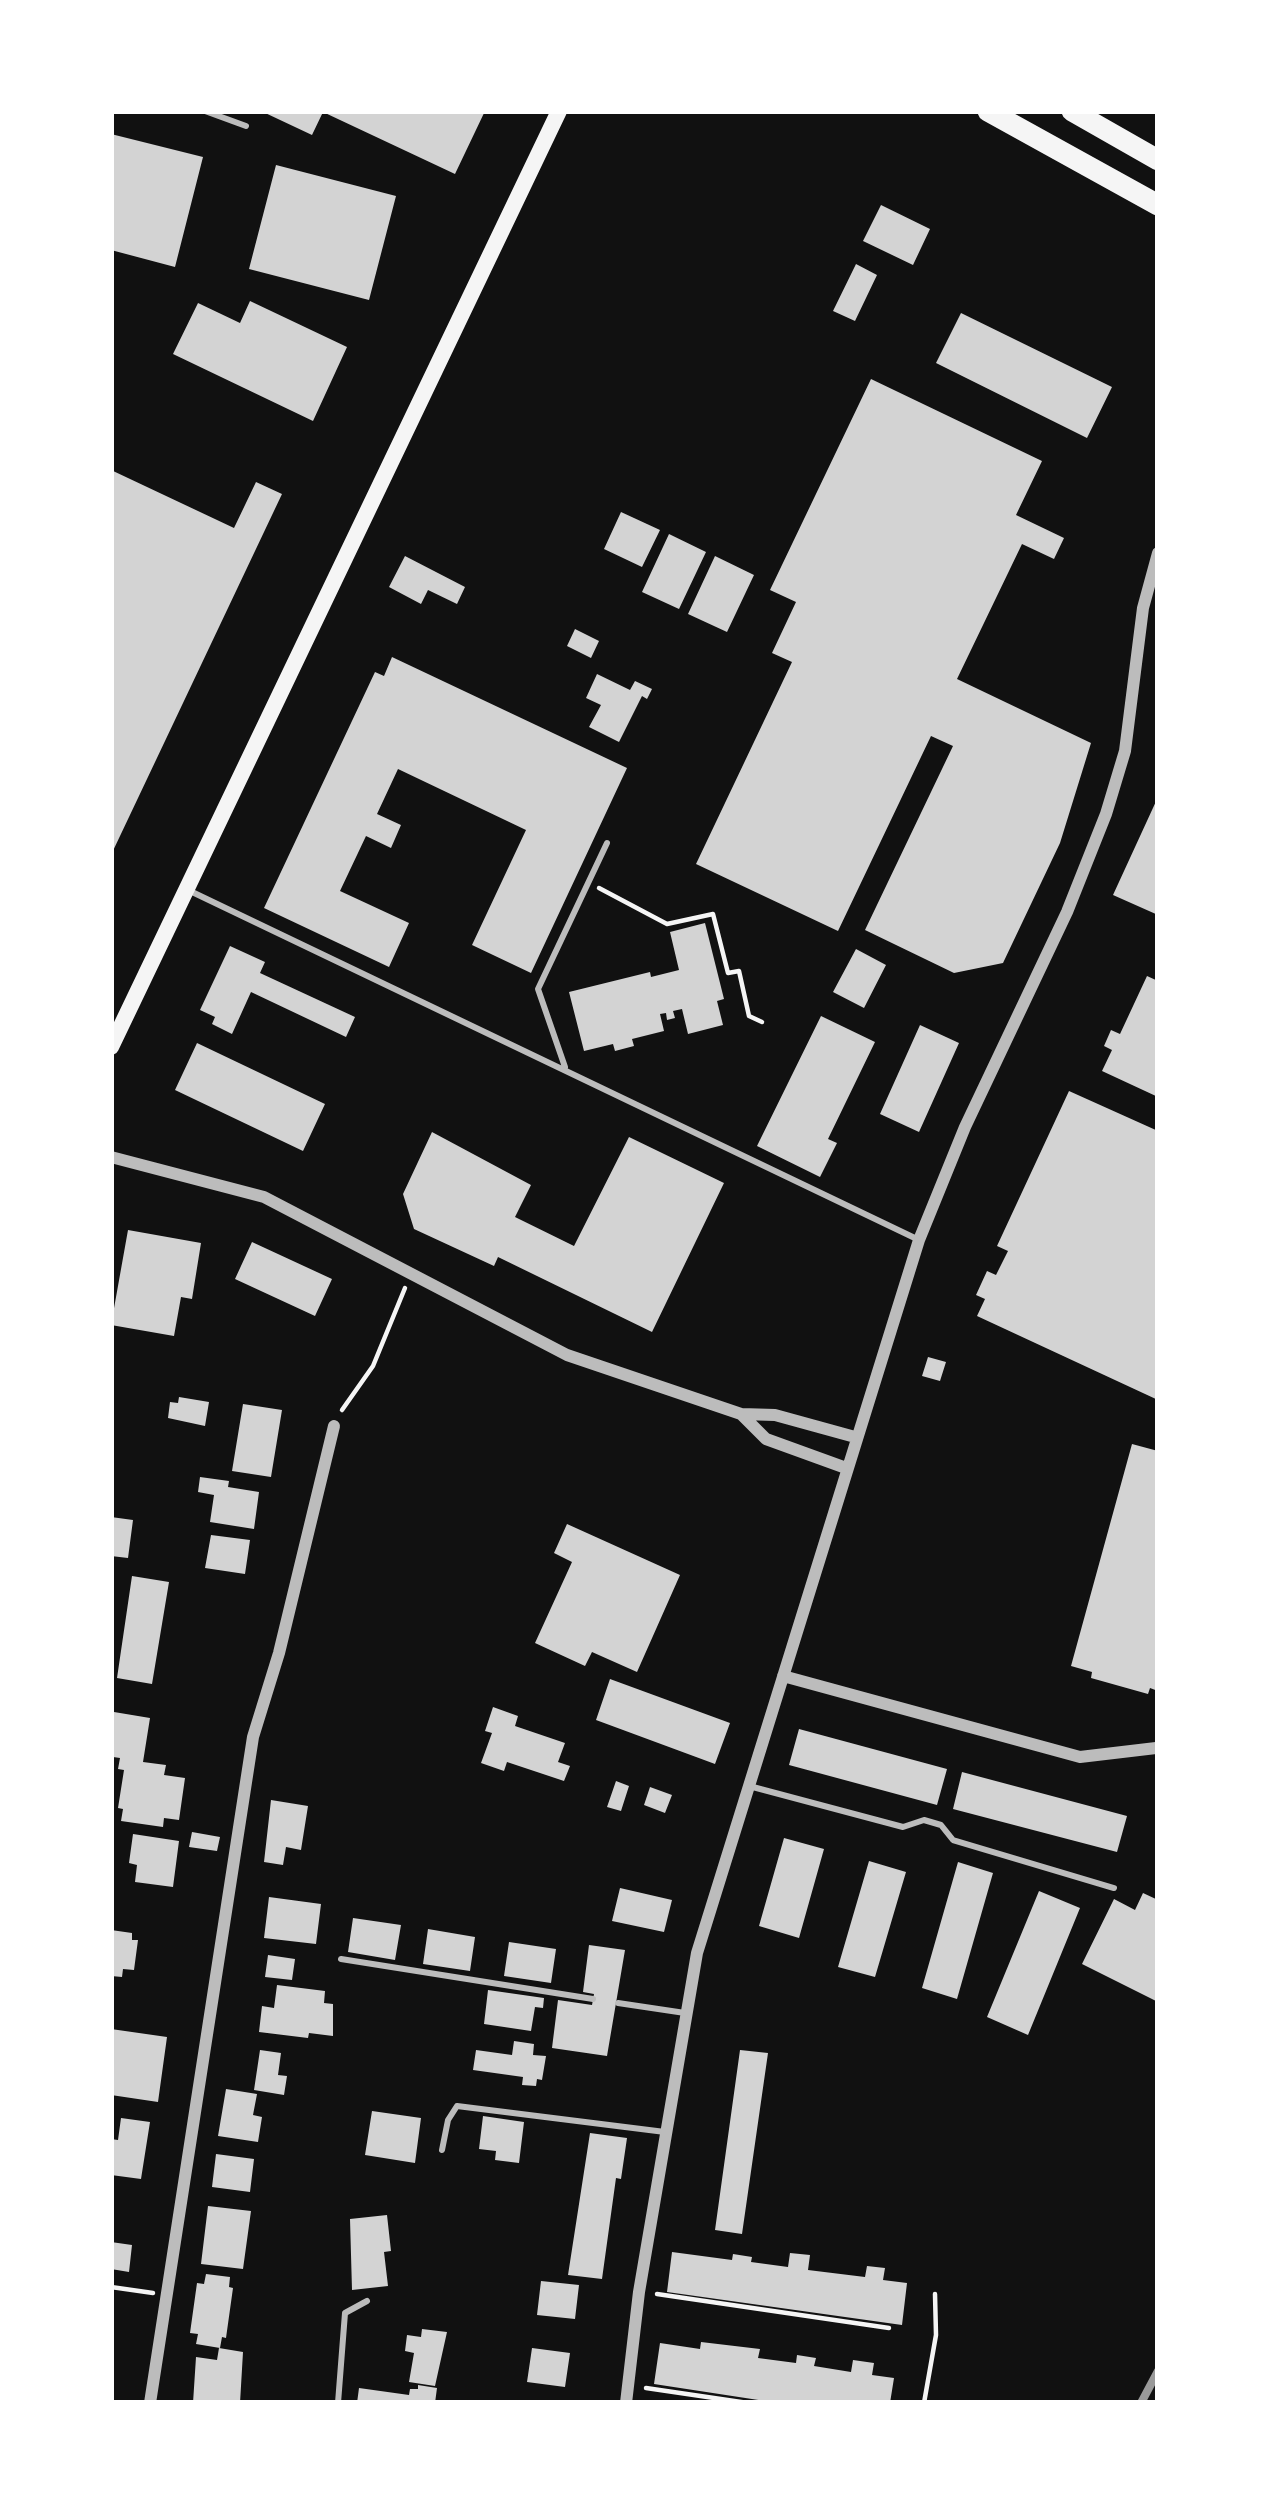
<!DOCTYPE html>
<style>
body{margin:0}
#map{position:relative;width:1269px;height:2514px;overflow:hidden;background:#111;font-family:Arial,sans-serif}
canvas{display:block}
.frame{position:absolute;inset:0;border:114px solid #fff;pointer-events:none}
</style>
<div id="map">
<canvas width="1269" height="2514"></canvas>
<div class="frame"></div>
</div>
<script>
const g = document.querySelector('canvas').getContext('2d');
g.lineJoin = 'round';
function fillPath(path, color) { g.fillStyle = color; g.fill(path, 'evenodd'); }
const shape = rows => new Path2D(rows.map(r => 'M' + r).join(''));
function trace(path, color, width, dash) { g.strokeStyle = color; g.lineWidth = width; g.lineCap = dash ? 'butt' : 'round'; g.setLineDash(dash || []); g.stroke(path); }
fillPath(shape([
 [261,111,485,111,455,174,323,112,312,135],
 [111,134,203,157,175,267,111,250],
 [276,165,396,196,369,300,249,269],
 [881,205,930,229,913,265,863,241],
 [856,264,877,275,855,321,833,311],
 [250,301,347,347,313,421,173,354,198,303,240,323],
 [961,313,1112,387,1087,438,936,363],
 [871,379,1042,461,1016,515,1064,538,1054,559,1022,544,957,679,1091,743,1060,843,1003,963,954,973,865,930,953,746,931,736,838,931,696,864,792,662,772,653,796,602,770,590],
 [111,470,234,528,256,482,282,494,111,855],
 [621,512,660,530,642,567,604,549],
 [669,534,706,552,679,609,642,592],
 [405,556,465,587,457,604,428,590,421,604,389,587],
 [715,556,754,575,727,632,688,614],
 [575,629,599,641,591,658,567,646],
 [392,657,627,768,531,973,472,945,526,830,398,769,377,814,401,825,391,848,366,836,340,891,409,923,389,967,264,908,375,672,384,676],
 [597,674,630,690,635,681,652,689,647,699,642,696,619,742,589,727,601,705,586,698],
 [1158,797,1158,915,1113,895],
 [705,923,724,999,717,1001,723,1025,688,1034,682,1009,673,1011,675,1018,667,1020,666,1013,660,1014,664,1031,632,1039,634,1046,615,1051,613,1044,584,1051,569,992,650,972,651,977,679,970,670,932],
 [230,946,265,962,260,973,355,1017,346,1037,251,992,232,1034,212,1024,215,1017,200,1010],
 [856,949,886,965,864,1008,833,992],
 [1147,976,1158,981,1158,1097,1102,1071,1112,1050,1104,1046,1111,1030,1120,1034],
 [821,1016,875,1042,828,1139,837,1143,820,1177,757,1146],
 [920,1025,959,1043,919,1132,880,1114],
 [197,1043,325,1104,303,1151,175,1090],
 [1069,1091,1158,1131,1158,1400,977,1316,985,1299,976,1295,987,1271,996,1275,1008,1251,997,1246],
 [432,1132,531,1185,515,1217,574,1246,629,1137,724,1183,652,1332,498,1257,494,1266,414,1229,403,1194],
 [128,1230,201,1243,192,1299,181,1297,174,1336,111,1325],
 [252,1242,332,1279,315,1316,235,1279],
 [928,1357,946,1362,940,1381,922,1376],
 [179,1397,209,1402,205,1426,168,1418,170,1402,178,1403],
 [243,1404,282,1410,271,1477,232,1471],
 [1132,1444,1158,1451,1158,1691,1150,1688,1148,1694,1091,1678,1092,1672,1071,1666],
 [200,1477,229,1481,228,1487,259,1492,254,1529,210,1522,214,1495,198,1492],
 [111,1517,133,1520,128,1558,111,1556],
 [567,1524,680,1575,637,1672,592,1652,585,1666,535,1643,572,1562,554,1553],
 [211,1535,250,1540,245,1574,205,1568],
 [132,1576,169,1582,152,1684,117,1678],
 [610,1679,730,1723,715,1764,596,1720],
 [493,1707,518,1716,515,1726,565,1743,558,1762,570,1766,564,1781,507,1762,504,1771,481,1763,492,1733,485,1731],
 [114,1712,150,1718,143,1762,166,1765,164,1775,185,1778,179,1820,164,1818,163,1827,121,1821,123,1809,118,1808,124,1770,118,1769,120,1758,113,1757],
 [799,1729,947,1769,937,1805,789,1765],
 [962,1772,1127,1816,1117,1852,953,1809],
 [616,1781,629,1786,621,1811,607,1807],
 [650,1787,672,1795,665,1813,644,1805],
 [271,1800,308,1806,301,1850,286,1847,283,1865,264,1862],
 [192,1832,220,1837,217,1851,189,1847],
 [133,1834,179,1841,173,1887,135,1882,137,1865,129,1863],
 [784,1838,824,1849,799,1938,759,1926],
 [869,1861,906,1872,875,1977,838,1967],
 [958,1862,993,1873,957,1999,922,1988],
 [620,1888,672,1900,664,1932,612,1921],
 [1039,1891,1080,1908,1028,2035,987,2017],
 [1143,1893,1158,1900,1158,2002,1082,1964,1114,1899,1135,1910],
 [269,1897,321,1904,316,1944,264,1938],
 [353,1918,401,1925,395,1960,348,1952],
 [428,1929,475,1937,470,1971,423,1964],
 [111,1930,132,1933,132,1940,138,1940,134,1970,123,1969,122,1977,111,1976],
 [509,1942,556,1949,551,1983,504,1976],
 [589,1945,625,1950,607,2056,552,2048,558,2000,592,2005,594,1994,583,1992],
 [268,1955,295,1959,292,1980,265,1977],
 [277,1985,325,1991,324,2003,333,2004,333,2036,309,2033,308,2038,259,2032,262,2006,274,2008],
 [488,1990,544,1998,543,2008,535,2007,531,2031,484,2024],
 [111,2029,167,2037,158,2102,111,2095],
 [514,2041,534,2044,533,2055,546,2056,542,2080,537,2079,536,2086,522,2085,523,2077,473,2070,476,2050,512,2055],
 [260,2050,281,2053,278,2075,287,2076,284,2095,254,2090],
 [740,2050,768,2053,742,2234,715,2230],
 [226,2089,257,2094,253,2115,262,2117,258,2142,218,2136],
 [372,2111,421,2118,415,2163,365,2155],
 [483,2116,524,2122,519,2163,495,2160,496,2151,479,2149],
 [121,2118,150,2122,141,2179,111,2175,111,2139,118,2140],
 [590,2133,627,2138,621,2179,616,2178,602,2279,568,2275],
 [216,2154,254,2159,250,2192,212,2187],
 [208,2206,251,2211,243,2269,201,2264],
 [387,2215,391,2251,384,2252,388,2286,352,2290,350,2219],
 [111,2242,132,2245,129,2272,111,2269],
 [672,2252,732,2260,733,2254,752,2257,751,2262,788,2267,790,2253,810,2255,808,2270,865,2277,867,2266,885,2268,883,2280,907,2283,902,2325,667,2292],
 [206,2274,230,2277,229,2287,233,2288,226,2338,222,2337,220,2348,196,2344,198,2334,190,2333,197,2283,204,2284],
 [541,2281,579,2285,575,2319,537,2315],
 [422,2329,447,2332,435,2386,409,2382,414,2353,405,2351,407,2335,421,2337],
 [701,2342,760,2349,758,2358,796,2363,797,2355,816,2358,814,2366,851,2372,853,2360,874,2363,872,2375,894,2378,890,2403,778,2403,654,2384,660,2343,700,2349],
 [219,2348,243,2352,240,2403,193,2403,196,2357,217,2360],
 [532,2348,570,2353,565,2387,527,2382],
 [418,2385,437,2388,435,2403,357,2403,359,2388,409,2395,410,2389,418,2389]
]), '#d3d3d3');
trace(shape([
 [599,888,667,924,713,914,728,973,739,971,749,1016,762,1022],
 [342,1410,373,1366,405,1288],
 [111,2287,153,2293],
 [657,2294,889,2328],
 [646,2388,748,2403],
 [924,2403,936,2335,935,2294]
]), '#f5f5f5', 4.5);
trace(shape([
 [205,111,246,126],
 [190,891,919,1240],
 [565,1067,538,989,607,843],
 [749,1786,903,1827,924,1820,941,1825,953,1840,1114,1888],
 [341,1959,593,1999],
 [618,2003,685,2013],
 [442,2150,448,2120,457,2106,665,2132],
 [338,2403,345,2313,367,2301]
]), '#bcbcbc', 6);
trace(shape([
 [111,1157,264,1197,567,1355,741,1414,775,1415,855,1437],
 [742,1415,766,1439,846,1468],
 [783,1676,1080,1757,1156,1748],
 [150,2403,253,1737,279,1653,334,1426],
 [626,2403,639,2292,697,1953,919,1240,965,1127,1067,912,1106,814,1125,751,1143,608,1158,553]
]), '#bcbcbc', 12);
trace(shape([
 [111,1047,559,111]
]), '#f5f5f5', 16);
trace(shape([
 [988,111,1158,205],
 [1072,111,1158,160]
]), '#f5f5f5', 21);
trace(shape([
 [1141,2403,1158,2371]
]), '#9a9a9a', 8);
</script>
